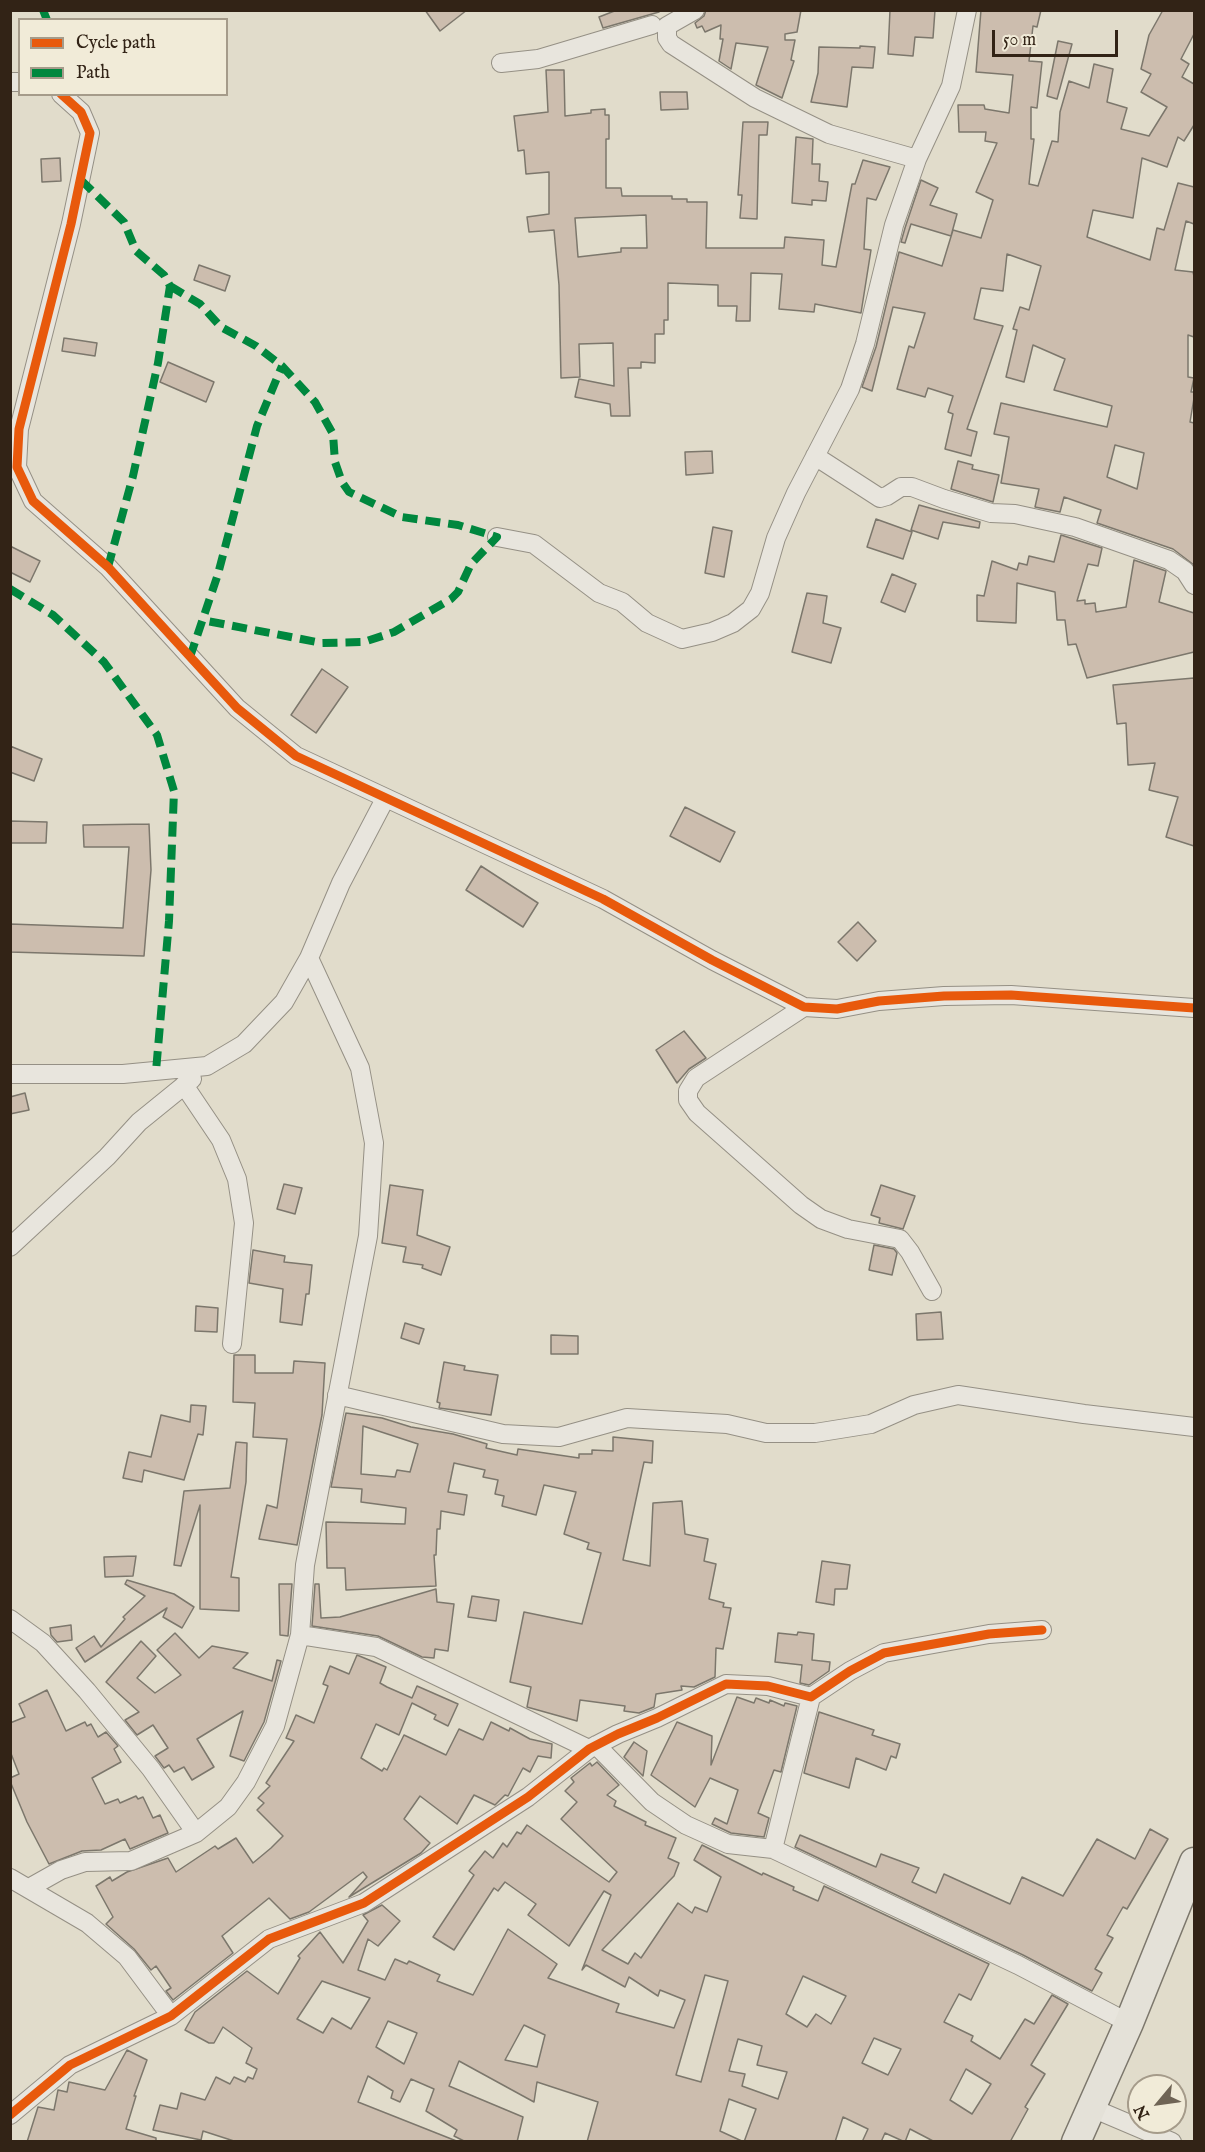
<!DOCTYPE html>
<style>
body{margin:0}
#map{position:relative;width:1205px;height:2152px;overflow:hidden;background:#e1dccb;font-family:"IM FELL English",serif}
canvas{display:block}
.frame{position:absolute;inset:0;border:12px solid #322316;pointer-events:none}
.legend{position:absolute;left:18px;top:18px;width:210px;height:78px;box-sizing:border-box;background:#f1ebd8;border:2px solid #a59b8a;margin:0;padding:8px 10px;list-style:none;font-size:18px;color:#322316}
.legend li{display:flex;align-items:center;gap:12px;height:30px}
.legend b{width:30px;border:2px solid #a59b8a}
.north{position:absolute;left:1127px;top:2074px;width:60px;height:60px;box-sizing:border-box;background:#f1ebd8;border:2px solid #a59b8a;border-radius:50%;rotate:241deg;font-size:16px;font-weight:700;line-height:24px;text-align:center;color:#322316}
.north::after{content:'';display:block;margin:auto;width:21px;height:27px;background:#6f6455;clip-path:polygon(50% 0,100% 100%,50% 72%,0 100%)}
.scale{position:absolute;left:992px;top:30px;width:126px;height:27px;box-sizing:border-box;border:3px solid #322316;border-top:0;padding-left:8px;font-size:18px;line-height:21px;white-space:nowrap;color:#322316;-webkit-text-stroke:4px #f1ebd8;paint-order:stroke}
</style>
<div id="map">
<canvas width="1205" height="2152"></canvas>
<div class="frame"></div>
<ul class="legend">
<li><b style="height:8px;background:#e8590c"></b>Cycle path</li>
<li><b style="height:8px;background:#00873e"></b>Path</li>
</ul>
<div class="north">N</div>
<div class="scale">50 m</div>
</div>
<script>
const g = document.querySelector('canvas').getContext('2d');
g.lineJoin = 'round';
function fillPath(path, color) { g.fillStyle = color; g.fill(path, 'evenodd'); }
const shape = rows => new Path2D(rows.map(r => 'M' + r).join(''));
function trace(path, color, width, dash) { g.strokeStyle = color; g.lineWidth = width; g.lineCap = dash ? 'butt' : 'round'; g.setLineDash(dash || []); g.stroke(path); }
const building = shape([
 [425,10,467,10,440,31,425,10],
 [617,10,659,10,659,12,603,28,599,17,617,10],
 [706,10,801,10,797,32,785,34,785,40,795,40,791,60,794,61,782,98,756,85,768,47,736,43,731,69,719,61,723,39,720,39,721,25,705,32,702,26,697,28,695,23,704,16,706,10],
 [890,10,935,10,933,38,915,37,913,56,888,54,890,10],
 [981,10,1041,10,1037,27,1033,26,1029,61,1042,62,1037,108,1031,107,1031,139,1034,139,1029,184,1038,186,1052,141,1058,142,1060,112,1069,81,1089,88,1094,64,1113,69,1107,102,1127,108,1121,129,1149,136,1167,107,1141,92,1151,74,1141,69,1149,35,1163,10,1194,10,1194,34,1181,59,1189,64,1182,77,1194,84,1194,125,1184,141,1178,137,1167,167,1142,158,1133,218,1093,210,1087,237,1150,260,1157,228,1164,230,1178,183,1194,187,1194,224,1186,221,1175,270,1193,272,1194,276,1194,337,1188,335,1188,377,1194,378,1191,392,1194,392,1194,398,1190,422,1194,423,1194,565,1173,549,1097,523,1101,510,1064,497,1060,512,1035,507,1039,489,1001,483,1009,437,994,434,1001,403,1107,427,1112,406,1054,390,1065,359,1033,345,1024,382,1006,377,1017,330,1013,329,1020,307,1029,310,1041,266,1007,254,1003,291,981,288,974,319,1003,326,967,429,977,432,971,456,945,449,953,414,948,412,953,396,928,388,925,397,897,389,909,346,914,348,925,313,893,307,872,391,862,387,876,347,899,252,942,266,953,230,981,238,993,200,976,192,997,143,985,141,986,132,959,132,958,105,984,105,985,109,1009,113,1013,75,976,72,981,10],
 [1115,445,1144,453,1137,489,1107,477,1115,445],
 [1058,41,1072,44,1057,99,1047,96,1058,41],
 [860,46,875,47,873,68,852,67,847,107,811,102,818,73,819,47,860,48,860,46],
 [546,70,564,70,565,116,591,113,591,110,605,109,605,115,609,115,609,139,606,139,606,188,621,188,622,196,672,196,672,199,687,199,687,202,707,202,706,248,784,248,785,237,824,240,822,265,836,267,852,184,855,184,863,160,890,167,876,200,867,198,864,249,871,250,861,313,815,304,814,312,779,309,782,274,751,273,750,321,736,321,737,306,718,306,718,285,668,283,668,320,664,320,664,334,655,334,655,363,641,362,641,368,628,368,630,416,611,416,610,404,575,397,579,379,614,386,613,343,579,344,580,377,561,378,559,285,554,230,529,232,527,217,549,214,549,172,526,174,524,150,518,151,514,116,548,112,546,70],
 [646,215,647,248,621,248,621,252,578,257,575,218,646,215],
 [660,92,687,92,688,109,661,110,660,92],
 [743,122,768,122,767,135,759,135,757,219,740,218,742,195,738,195,743,122],
 [796,137,813,139,812,164,820,164,819,181,828,182,826,201,812,200,812,205,792,203,796,137],
 [60,158,61,181,42,182,41,159,60,158],
 [921,180,938,188,930,205,957,214,951,236,911,224,905,243,901,242,905,228,921,180],
 [199,265,230,276,225,291,194,280,199,265],
 [64,338,97,343,95,356,62,351,64,338],
 [168,362,214,382,206,402,160,382,168,362],
 [712,451,713,473,686,475,685,452,712,451],
 [958,461,973,465,972,469,999,475,993,502,951,489,958,461],
 [919,505,980,522,979,528,943,522,938,539,911,530,919,505],
 [876,519,912,532,903,559,867,547,876,519],
 [713,527,732,531,724,577,705,573,713,527],
 [1061,535,1102,548,1098,566,1088,564,1077,601,1085,600,1085,604,1095,603,1096,612,1126,607,1134,560,1166,571,1159,602,1194,613,1194,652,1087,678,1076,644,1068,645,1065,620,1057,620,1055,592,1017,583,1016,623,977,621,977,595,984,596,992,561,1017,570,1019,563,1027,565,1029,556,1054,562,1061,535],
 [10,546,40,561,30,582,10,572,10,546],
 [892,574,916,584,905,612,881,602,892,574],
 [807,593,827,596,823,623,841,628,831,663,792,652,807,593],
 [322,669,348,687,316,733,291,715,322,669],
 [1194,678,1194,846,1166,837,1178,797,1149,790,1155,763,1128,765,1126,723,1117,724,1113,685,1194,678],
 [10,746,42,759,34,781,10,772,10,746],
 [685,807,735,832,720,862,670,836,685,807],
 [10,821,47,822,46,843,10,843,10,821],
 [149,824,151,870,144,956,10,952,10,924,123,928,129,847,84,847,83,825,149,824],
 [481,866,538,903,523,927,466,890,481,866],
 [858,922,876,941,857,961,838,942,858,922],
 [684,1031,706,1058,689,1069,677,1083,656,1050,684,1031],
 [25,1093,29,1110,10,1114,10,1097,25,1093],
 [284,1184,302,1188,295,1214,277,1209,284,1184],
 [390,1185,423,1190,417,1235,450,1247,441,1275,422,1268,423,1265,403,1262,406,1247,382,1243,390,1185],
 [881,1185,915,1196,903,1229,879,1223,880,1218,871,1215,881,1185],
 [874,1245,894,1249,897,1253,892,1275,869,1270,874,1245],
 [253,1250,285,1256,284,1262,312,1265,309,1294,306,1294,302,1325,280,1322,283,1289,249,1283,253,1250],
 [196,1306,218,1308,217,1332,195,1331,196,1306],
 [941,1312,943,1339,917,1340,916,1314,941,1312],
 [405,1323,424,1329,419,1344,401,1338,405,1323],
 [551,1335,578,1336,578,1354,551,1354,551,1335],
 [234,1355,255,1355,255,1373,293,1373,294,1361,325,1363,322,1415,297,1545,259,1539,267,1505,277,1508,287,1439,253,1437,255,1403,233,1402,234,1355],
 [444,1362,465,1366,464,1370,498,1375,491,1415,439,1408,440,1403,437,1402,444,1362],
 [191,1405,206,1406,203,1435,198,1434,184,1480,144,1470,142,1482,123,1478,129,1452,151,1457,161,1415,190,1422,191,1405],
 [346,1413,382,1418,411,1427,453,1434,487,1444,486,1448,517,1455,518,1449,579,1458,579,1454,592,1454,592,1450,613,1451,613,1437,653,1441,652,1463,644,1462,623,1560,650,1566,653,1503,682,1501,685,1534,708,1539,704,1561,716,1564,709,1599,724,1603,723,1607,731,1608,723,1649,716,1648,715,1677,694,1687,681,1686,682,1690,656,1694,654,1707,639,1713,624,1711,625,1706,580,1700,577,1721,527,1707,531,1687,510,1682,524,1612,582,1624,601,1553,587,1549,589,1543,564,1534,576,1492,544,1485,536,1515,502,1506,504,1496,495,1494,498,1480,483,1477,485,1470,454,1463,448,1492,467,1495,464,1515,441,1511,440,1529,437,1529,436,1555,434,1555,436,1586,346,1590,345,1568,327,1568,326,1522,405,1524,406,1508,361,1502,362,1489,331,1487,346,1413],
 [363,1426,418,1444,410,1472,397,1470,395,1477,361,1474,363,1426],
 [236,1442,247,1443,246,1482,231,1577,239,1578,239,1611,200,1609,200,1505,181,1566,174,1565,184,1491,230,1488,236,1442],
 [136,1556,133,1576,105,1577,104,1557,136,1556],
 [822,1561,850,1565,847,1589,835,1589,834,1605,816,1602,822,1561],
 [127,1580,174,1594,194,1607,182,1628,163,1617,167,1608,85,1662,76,1648,94,1636,101,1647,125,1619,123,1617,145,1596,125,1584,127,1580],
 [279,1584,292,1584,288,1636,280,1635,279,1584],
 [315,1584,319,1584,321,1618,340,1617,436,1589,437,1602,454,1604,448,1651,435,1649,434,1658,422,1657,378,1636,312,1626,315,1584],
 [472,1596,499,1600,496,1621,468,1617,472,1596],
 [71,1625,72,1640,57,1642,51,1635,50,1628,71,1625],
 [798,1632,814,1634,812,1660,830,1662,829,1671,809,1685,800,1683,802,1665,775,1662,778,1633,797,1635,798,1632],
 [175,1633,199,1658,212,1646,248,1653,233,1668,272,1681,277,1660,281,1661,264,1722,244,1761,230,1756,243,1711,197,1739,214,1767,192,1780,184,1767,174,1772,169,1765,164,1768,155,1756,168,1748,153,1725,137,1735,125,1720,139,1712,106,1682,141,1641,156,1656,137,1678,155,1693,181,1675,157,1650,175,1633],
 [357,1655,386,1667,380,1683,387,1687,412,1698,417,1686,458,1704,448,1726,434,1719,436,1715,412,1703,399,1735,376,1724,361,1758,382,1771,384,1768,387,1770,404,1735,446,1755,459,1729,483,1740,491,1722,509,1731,510,1728,530,1739,552,1744,551,1758,538,1756,530,1772,523,1768,508,1796,505,1795,495,1805,474,1795,457,1824,420,1796,404,1819,430,1843,421,1853,349,1897,367,1877,363,1872,309,1912,290,1919,269,1898,222,1936,233,1953,173,2000,166,1991,171,1988,156,1966,151,1970,134,1949,106,1924,113,1917,96,1886,110,1877,112,1881,127,1872,168,1858,176,1872,215,1846,218,1849,236,1838,253,1863,271,1848,283,1836,257,1810,264,1803,258,1798,270,1786,266,1783,294,1741,286,1738,296,1715,314,1723,328,1686,323,1684,330,1666,349,1674,357,1655],
 [47,1690,66,1731,85,1722,87,1726,91,1724,98,1737,106,1732,118,1746,114,1749,121,1762,92,1778,105,1804,118,1799,120,1803,136,1796,138,1799,143,1797,153,1818,160,1815,168,1833,130,1849,125,1839,101,1850,82,1851,49,1864,27,1822,10,1781,10,1778,19,1774,10,1751,10,1723,25,1717,19,1704,47,1690],
 [737,1697,754,1703,756,1698,769,1703,770,1700,784,1706,785,1703,797,1706,781,1772,774,1770,758,1813,769,1818,764,1837,731,1833,712,1824,715,1818,727,1824,738,1790,710,1778,695,1807,651,1775,677,1722,712,1736,711,1765,737,1697],
 [819,1712,874,1730,872,1735,900,1744,896,1758,891,1756,886,1770,856,1758,849,1788,804,1773,819,1712],
 [634,1742,647,1751,643,1776,624,1757,634,1742],
 [597,1762,619,1785,607,1795,616,1801,614,1806,646,1822,645,1825,676,1838,668,1858,679,1863,674,1876,602,1950,628,1964,635,1953,641,1958,678,1903,692,1913,695,1907,707,1912,721,1877,694,1860,702,1845,762,1875,763,1873,794,1887,793,1890,818,1901,824,1886,989,1964,971,2000,959,1994,944,2022,973,2036,971,2041,1000,2059,1025,2019,1034,2024,1052,1995,1068,2004,1031,2065,1045,2074,1025,2107,1028,2109,1010,2142,935,2142,910,2129,905,2142,885,2133,881,2142,862,2142,868,2129,843,2117,835,2142,744,2142,756,2109,729,2099,720,2131,744,2142,587,2142,598,2102,537,2082,534,2102,459,2061,449,2086,523,2117,517,2142,466,2142,454,2136,457,2130,426,2111,434,2089,411,2079,400,2102,391,2098,393,2091,368,2076,358,2102,459,2142,237,2142,203,2131,201,2140,153,2130,160,2105,177,2109,181,2093,205,2100,216,2077,230,2084,234,2077,245,2082,248,2077,253,2079,257,2069,246,2063,252,2048,223,2027,214,2043,209,2043,185,2030,195,2012,247,1971,278,1994,300,1958,298,1956,320,1932,343,1963,368,1921,363,1915,382,1905,400,1921,378,1946,368,1939,358,1970,385,1980,395,1959,407,1964,409,1961,440,1975,437,1981,473,1995,508,1929,557,1964,548,1978,619,2004,616,2012,674,2028,685,2000,660,1990,658,1996,629,1977,625,1987,586,1965,582,1970,611,1895,604,1891,569,1946,528,1915,536,1904,505,1882,498,1891,494,1888,454,1950,433,1937,474,1875,469,1871,485,1851,493,1858,503,1843,507,1847,517,1832,521,1834,527,1825,609,1882,617,1872,561,1819,577,1802,565,1791,574,1782,571,1778,590,1763,592,1766,597,1762],
 [705,1975,728,1981,701,2082,676,2075,705,1975],
 [803,1976,846,1996,831,2024,816,2014,807,2027,786,2014,803,1976],
 [322,1981,370,1998,351,2029,332,2018,323,2033,297,2019,322,1981],
 [388,2021,417,2033,404,2064,376,2047,388,2021],
 [524,2025,545,2035,537,2067,505,2060,524,2025],
 [874,2038,901,2049,888,2075,862,2063,874,2038],
 [738,2039,762,2046,757,2065,787,2072,778,2099,742,2086,745,2074,729,2071,738,2039],
 [966,2069,991,2084,972,2114,950,2100,966,2069],
 [1150,1829,1168,1839,1127,1909,1123,1907,1107,1935,1113,1938,1095,1969,1102,1973,1092,1991,1023,1955,795,1847,800,1835,876,1867,881,1854,919,1868,912,1882,936,1893,944,1874,1010,1904,1022,1877,1063,1896,1097,1839,1135,1859,1150,1829],
 [127,2050,147,2060,134,2096,136,2096,126,2129,156,2138,156,2142,27,2142,38,2107,54,2110,58,2090,67,2092,69,2082,105,2090,127,2050]
]);
fillPath(building, '#ccbdae');
trace(building, '#7c776c', 1.5);
const minor = shape([
 [695,10,667,26,667,38,671,44,755,98,829,134,917,159],
 [501,63,538,59,652,25],
 [10,82,20,82],
 [61,94,81,112,90,133,71,224,19,429,17,467,33,501,108,567,237,708,296,756,603,899,712,960,804,1007,837,1009,879,1001,944,996,1011,995,1194,1008],
 [815,456,880,498,887,496,901,487,912,487,944,499,991,513,1015,514,1075,527,1169,560,1185,571,1194,585],
 [497,537,534,544,599,593,622,602,647,623,682,639,712,632,733,623,751,609,760,593,776,538,796,493,850,389,865,344,894,225,917,159,951,86,967,10],
 [804,1007,696,1078,688,1091,688,1100,697,1113,801,1205,821,1219,848,1229,900,1239,910,1252,932,1291],
 [10,1074,123,1074,207,1066,244,1044,284,1002,309,958,341,883,385,799],
 [184,1085,221,1140,237,1179,244,1223,232,1344],
 [10,1247,107,1157,139,1122,192,1079],
 [337,1395,503,1434,559,1437,627,1418,727,1424,766,1433,815,1433,871,1424,914,1405,958,1395,1084,1414,1194,1427],
 [10,1619,43,1643,87,1691,151,1769,196,1833],
 [300,1635,376,1647,589,1749],
 [596,1745,652,1802,686,1825,728,1844,773,1849,1018,1965,1129,2023],
 [773,1849,811,1697],
 [10,1878,87,1923,127,1957,171,2016],
 [29,1888,61,1870,85,1862,131,1861,196,1833,228,1807,246,1782,275,1726,300,1635,305,1565,368,1236,374,1143,360,1068,309,958],
 [1092,2108,1172,2142],
 [10,2115,70,2065,171,2016,269,1939,364,1903,528,1797,589,1749,618,1734,657,1718,726,1684,768,1686,811,1697,850,1671,884,1653,989,1634,1042,1630]
]);
const trunk = shape([
 [1076,2142,1129,2023,1194,1862]
]);
trace(minor, '#959085', 20);
trace(trunk, '#7c776c', 31);
trace(minor, '#e8e5dd', 18);
trace(trunk, '#e4e1d8', 28);
trace(shape([
 [43,10,47,20],
 [81,180,124,222,136,251,164,275,170,286,158,363,133,476,108,567],
 [170,286,200,304,221,327,256,346,282,366,315,402,333,434,335,462,342,482,349,492,402,517,458,525,497,537,471,564,458,592,451,599,394,632,364,642,322,643,202,620],
 [10,589,53,615,104,662,157,735,174,791,169,921,156,1071],
 [190,657,218,574,257,426,282,366]
]), '#00873e', 8, [15, 8]);
trace(shape([
 [61,94,81,112,90,133,71,224,19,429,17,467,33,501,108,567,237,708,296,756,603,899,712,960,804,1007,837,1009,879,1001,944,996,1011,995,1194,1008],
 [10,2115,70,2065,171,2016,269,1939,364,1903,528,1797,589,1749,618,1734,657,1718,726,1684,768,1686,811,1697,850,1671,884,1653,989,1634,1042,1630]
]), '#e8590c', 9);
</script>
